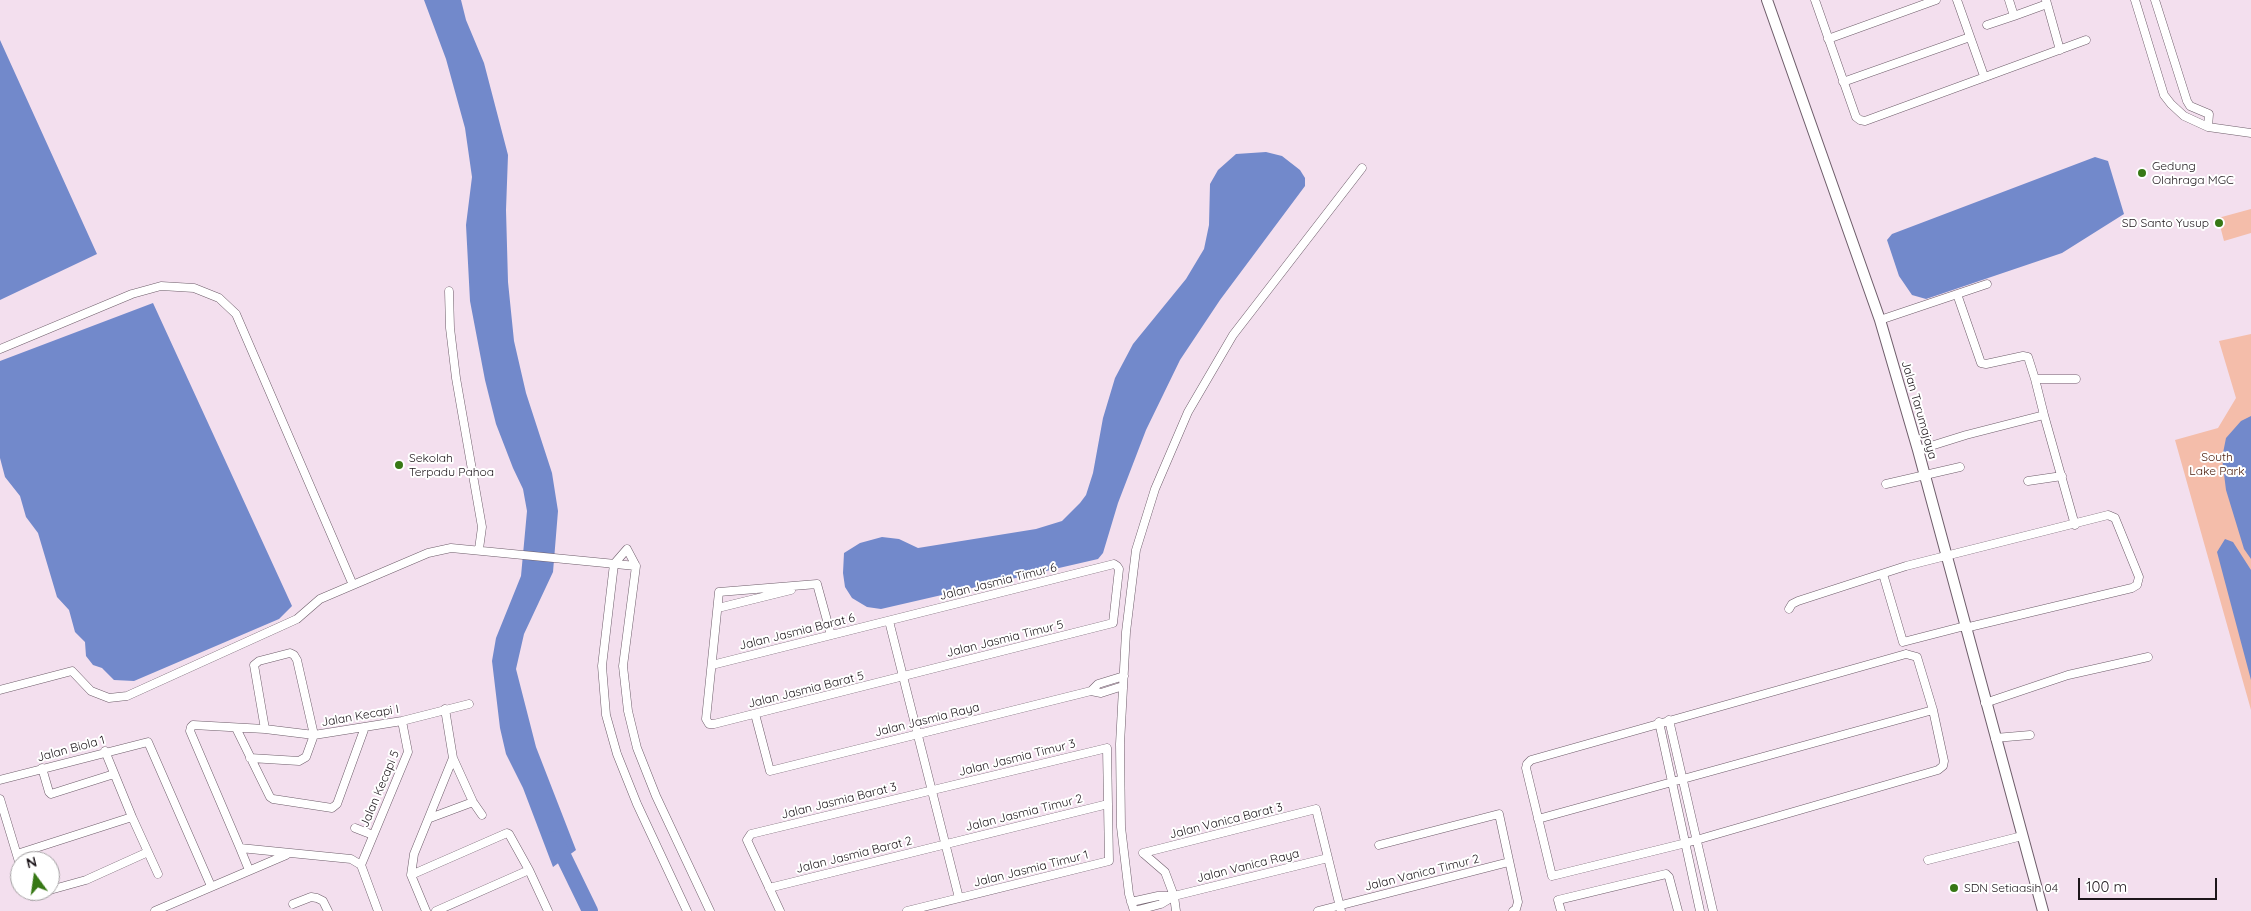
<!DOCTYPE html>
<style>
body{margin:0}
#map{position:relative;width:2251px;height:911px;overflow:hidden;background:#f3dfee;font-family:Quicksand,sans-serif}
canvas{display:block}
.north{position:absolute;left:10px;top:851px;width:50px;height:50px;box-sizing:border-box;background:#fff;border:1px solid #a4a1a3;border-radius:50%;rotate:346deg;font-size:14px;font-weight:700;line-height:20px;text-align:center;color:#1c151a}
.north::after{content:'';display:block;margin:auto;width:18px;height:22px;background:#377815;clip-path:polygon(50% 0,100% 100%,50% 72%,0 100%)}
.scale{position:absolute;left:2078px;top:878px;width:139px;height:22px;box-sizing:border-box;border:2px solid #1c151a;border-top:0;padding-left:6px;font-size:15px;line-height:18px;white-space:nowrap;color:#1c151a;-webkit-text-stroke:4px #fff;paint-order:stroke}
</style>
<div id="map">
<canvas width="2251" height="911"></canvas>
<div class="north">N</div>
<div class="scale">100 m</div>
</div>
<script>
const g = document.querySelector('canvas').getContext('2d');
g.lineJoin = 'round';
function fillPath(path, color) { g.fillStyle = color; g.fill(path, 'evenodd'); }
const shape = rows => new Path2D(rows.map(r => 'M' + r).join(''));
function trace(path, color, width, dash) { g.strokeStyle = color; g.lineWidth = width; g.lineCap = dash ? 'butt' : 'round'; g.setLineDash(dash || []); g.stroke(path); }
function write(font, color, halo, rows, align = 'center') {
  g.font = font + ' Quicksand,sans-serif'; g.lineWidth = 4; g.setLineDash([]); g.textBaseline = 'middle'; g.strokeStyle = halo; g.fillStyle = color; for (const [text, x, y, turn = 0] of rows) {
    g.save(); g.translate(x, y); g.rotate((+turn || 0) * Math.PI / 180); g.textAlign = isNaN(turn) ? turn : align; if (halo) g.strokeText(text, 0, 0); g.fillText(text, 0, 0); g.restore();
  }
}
fillPath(shape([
 [2251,209,2251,233,2224,241,2218,218],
 [2251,334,2251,710,2175,440,2218,428,2236,398,2219,341]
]), '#f4bdaa');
fillPath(shape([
 [424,0,461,0,466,20,484,63,508,155,506,210,508,282,514,341,526,393,552,473,558,511,553,572,524,634,516,669,536,747,576,850,553,867,523,788,506,754,500,728,492,661,496,638,521,576,527,511,523,489,513,468,496,424,485,380,470,301,466,225,472,177,465,128,446,59],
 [0,40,97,254,0,300],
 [1266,152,1282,156,1300,170,1305,178,1305,186,1220,300,1180,360,1146,430,1118,503,1103,553,1098,559,881,609,867,607,852,598,845,587,843,573,844,553,860,543,882,537,899,539,918,548,1036,529,1062,521,1080,503,1086,495,1093,473,1103,418,1115,378,1133,344,1186,279,1204,249,1209,225,1210,184,1218,170,1236,154],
 [2095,157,2108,161,2124,214,2062,253,1926,299,1912,295,1899,276,1887,240,1892,234],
 [153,303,292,606,279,619,134,681,114,680,102,668,93,665,86,656,85,642,75,632,69,610,57,597,38,533,26,517,20,496,5,477,0,458,0,361],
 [2251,416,2251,559,2244,549,2226,490,2222,458,2226,438,2241,421],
 [2225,539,2233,542,2251,570,2251,680,2217,552]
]), '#7289cb');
trace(shape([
 [555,839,590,911]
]), '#7289cb', 16);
const minor = shape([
 [1815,0,1856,117,1860,120,1865,121,2086,40],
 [1957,0,1984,76],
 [2046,0,2060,50],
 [2135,0,2164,95,2171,104,2184,116,2208,127,2251,133],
 [2155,0,2187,101,2190,106,2209,114,2208,127],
 [2014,16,2047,4],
 [1987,25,2014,16,2009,0],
 [1828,39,1936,0],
 [1843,82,1970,37],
 [449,291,450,328,456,378,482,527,479,549],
 [1957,294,1981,363,1986,364,2023,356,2028,357,2035,379,2076,379],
 [1880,320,1987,284],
 [0,349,132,294,161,286,194,288,219,298,236,314,353,585],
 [2035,379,2044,415],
 [1918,450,1966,435,2044,415,2075,525],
 [2028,481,2062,476],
 [1886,484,1960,467],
 [1883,574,1903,642,1965,626],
 [817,584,831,635],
 [718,608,791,590],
 [1789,609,1792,604,1798,601,1906,566,2108,515,2115,518,2139,577,2137,585,2132,588,1965,628],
 [889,621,959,898],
 [1906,654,1917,657,1933,710,1944,761,1943,766,1938,770,1686,843,1552,876,1526,768,1527,764,1531,760,1906,654],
 [712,665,1114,564,1117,566,1119,569,1113,623,714,724,709,724,706,719,719,592,817,584],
 [0,690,72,671,91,691,109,698,127,696,297,619,320,599,428,553,451,548,636,566],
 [1091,691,1098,684,1124,676],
 [1985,703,2068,675,2148,657],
 [445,709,453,758,473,802,482,815],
 [755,714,770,771,1091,691,1101,693,1123,686],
 [1669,720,1713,911],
 [1659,722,1700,911],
 [236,728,270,797,273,799,332,808,337,804,365,727],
 [1995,738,2030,735],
 [250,758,299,761,306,757,314,735,297,660,294,655,290,653,259,661,254,665,265,729],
 [42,768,49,792,51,794,114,774],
 [0,780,148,742,211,886],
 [0,799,20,865],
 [132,817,158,874],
 [430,818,473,802],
 [1538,819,1933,710],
 [355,828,373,835],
 [1379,845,1499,814,1518,902,1516,909,1513,911],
 [240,848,249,870],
 [1143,853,1316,809,1341,911],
 [1143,853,1165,872,1174,896,1176,911],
 [17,854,132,817,105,751],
 [1928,860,2022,836],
 [361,865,408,752,402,721],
 [529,870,548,911],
 [411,875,426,911],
 [769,888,1108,804],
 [50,890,86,880,148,852],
 [27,891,32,896,48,891],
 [1131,902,1158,896,1174,896],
 [293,904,311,897,317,898,323,901,328,911],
 [155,911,286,855],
 [378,911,361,865,351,859,240,848,190,731,191,727,193,725,265,729,314,735,402,721,469,704],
 [436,911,529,870,509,834,507,833,411,875,414,854,453,758],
 [687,911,637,804,617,754,606,715,602,666,614,564,627,549,636,566,623,666,628,711,637,748,656,796,710,911],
 [780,911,747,840,751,834,1107,748,1109,861,907,911],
 [1134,911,1129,894,1121,827,1120,744,1126,632,1136,550,1155,489,1188,412,1233,335,1362,168],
 [1134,911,1161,904,1174,896,1328,858],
 [1318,911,1509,862],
 [1561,911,1558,900,1666,874,1669,877,1678,911]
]);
const tertiary = shape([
 [1767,0,1880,320,1918,450,2043,911]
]);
trace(minor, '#6e5d6a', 9);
trace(tertiary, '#6e5d6a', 12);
trace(minor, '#fff', 8);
trace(tertiary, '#fff', 10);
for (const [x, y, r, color] of [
 [2142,173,5,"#377815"],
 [2219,223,5,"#377815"],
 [399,465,5,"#377815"],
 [1954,888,5,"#377815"]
]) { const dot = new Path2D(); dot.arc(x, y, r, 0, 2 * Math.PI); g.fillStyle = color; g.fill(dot); trace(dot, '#fff', 2); }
write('12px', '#1c151a', '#fff', [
 ["Gedung",2152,166],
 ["Olahraga MGC",2152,180],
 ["SD Santo Yusup",2209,223,"right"],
 ["Sekolah",409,458],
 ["Terpadu Pahoa",409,472],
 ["SDN Setiaasih 04",1964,888]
], 'left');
write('12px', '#1c151a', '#fff', [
 ["Jalan Tarumajaya",1919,410,74],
 ["Jalan Jasmia Timur 6",998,582,-14],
 ["Jalan Jasmia Barat 6",797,632,-14],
 ["Jalan Jasmia Timur 5",1005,639,-14],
 ["Jalan Jasmia Barat 5",806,690,-14],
 ["Jalan Kecapi I",360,716,-10],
 ["Jalan Jasmia Raya",927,720,-14],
 ["Jalan Biola 1",71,749,-15],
 ["Jalan Jasmia Timur 3",1017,758,-14],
 ["Jalan Kecapi 5",380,789,-67],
 ["Jalan Jasmia Barat 3",839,801,-14],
 ["Jalan Jasmia Timur 2",1024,813,-14],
 ["Jalan Vanica Barat 3",1226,821,-14],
 ["Jalan Jasmia Barat 2",854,855,-14],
 ["Jalan Vanica Raya",1248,866,-14],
 ["Jalan Jasmia Timur 1",1031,869,-14],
 ["Jalan Vanica Timur 2",1422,873,-14]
]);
write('12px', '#491907', '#fff', [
 ["South",2217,457],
 ["Lake Park",2217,471]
]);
</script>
